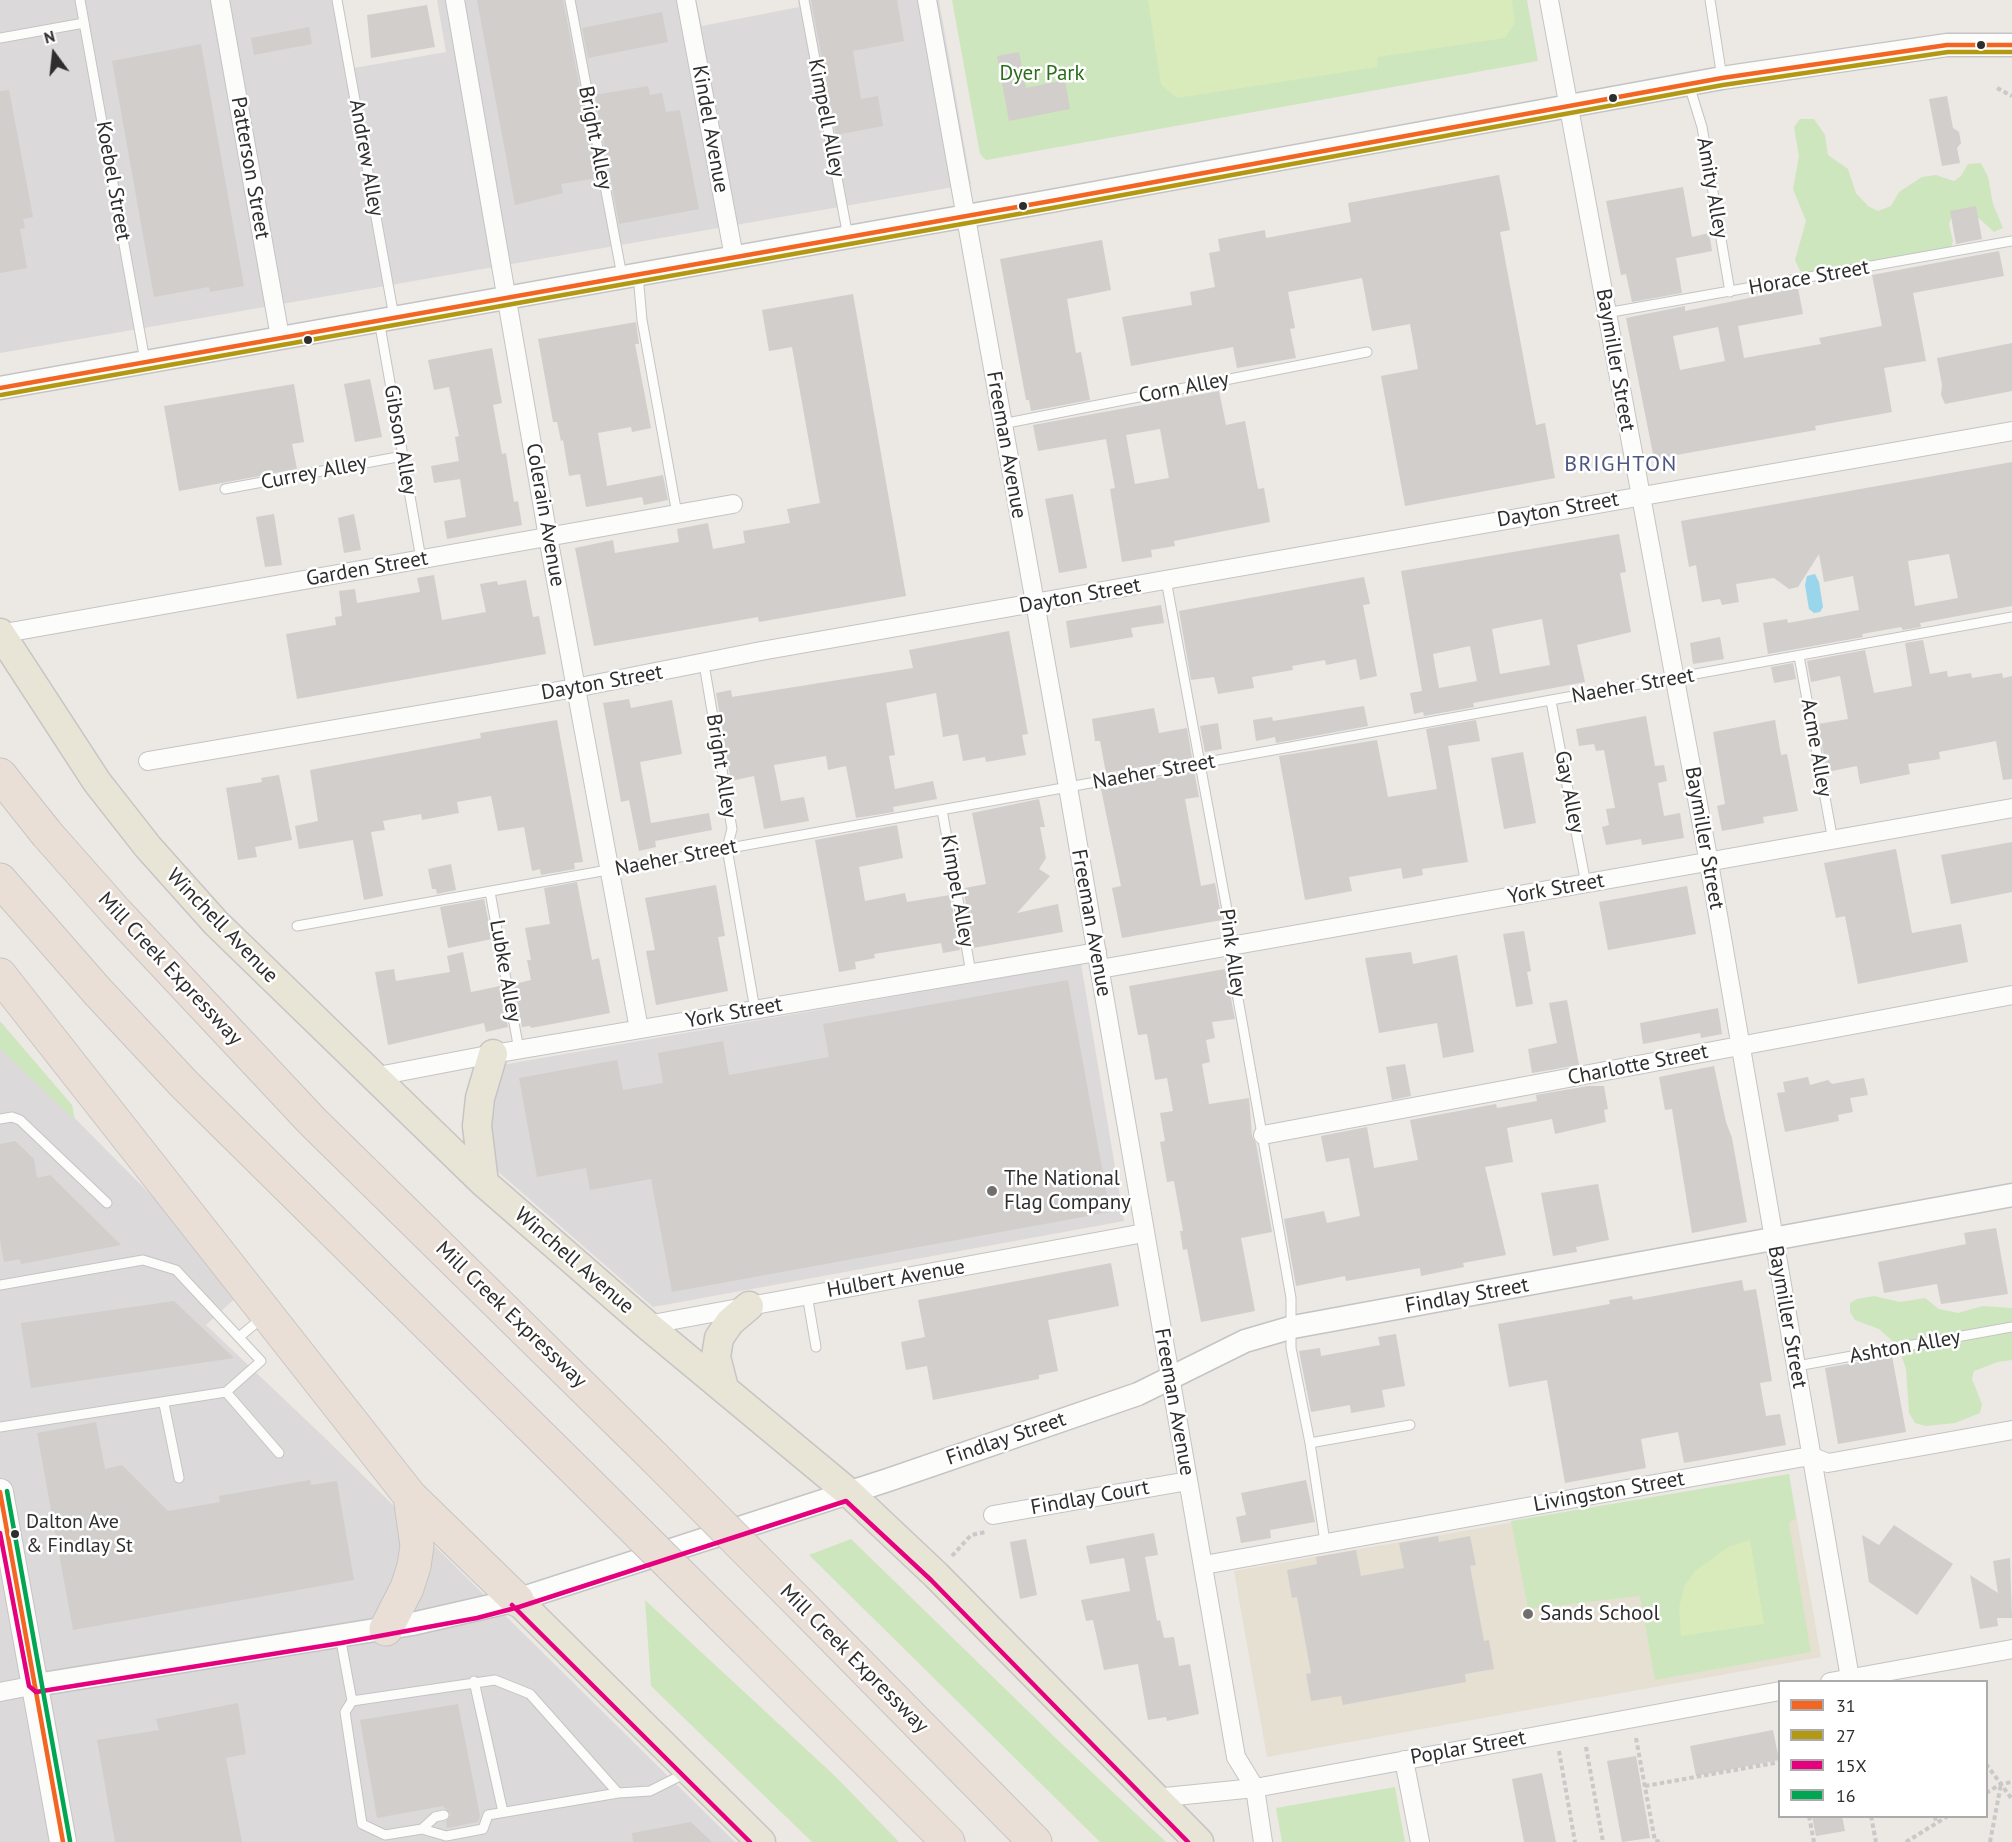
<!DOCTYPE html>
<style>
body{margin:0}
#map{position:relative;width:2012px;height:1842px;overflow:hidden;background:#ece8e4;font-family:"PT Sans",sans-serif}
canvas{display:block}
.legend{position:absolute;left:1778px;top:1680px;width:210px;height:138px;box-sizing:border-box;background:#fff;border:2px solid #ababab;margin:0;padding:8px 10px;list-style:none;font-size:18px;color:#2e2e2e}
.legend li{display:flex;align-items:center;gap:12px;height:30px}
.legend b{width:30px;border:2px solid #ababab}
.north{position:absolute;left:24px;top:24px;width:60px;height:60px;-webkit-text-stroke:4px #fff;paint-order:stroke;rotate:345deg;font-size:16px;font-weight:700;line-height:24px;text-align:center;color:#2e2e2e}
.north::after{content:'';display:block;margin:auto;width:21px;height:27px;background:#2e2e2e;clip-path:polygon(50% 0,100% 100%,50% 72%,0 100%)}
</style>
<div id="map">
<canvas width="2012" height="1842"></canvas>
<ul class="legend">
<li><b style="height:8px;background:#f26522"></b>31</li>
<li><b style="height:8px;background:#b39913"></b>27</li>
<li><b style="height:8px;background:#e5007d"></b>15X</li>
<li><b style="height:8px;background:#00a651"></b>16</li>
</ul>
<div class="north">N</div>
</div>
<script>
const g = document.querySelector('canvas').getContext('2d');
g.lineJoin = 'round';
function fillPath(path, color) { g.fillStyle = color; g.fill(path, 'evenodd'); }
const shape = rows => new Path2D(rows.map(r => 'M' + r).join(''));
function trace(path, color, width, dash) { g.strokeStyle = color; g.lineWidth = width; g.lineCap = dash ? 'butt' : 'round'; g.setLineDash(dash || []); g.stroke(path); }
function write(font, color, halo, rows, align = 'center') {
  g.font = font + ' "PT Sans",sans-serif'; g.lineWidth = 5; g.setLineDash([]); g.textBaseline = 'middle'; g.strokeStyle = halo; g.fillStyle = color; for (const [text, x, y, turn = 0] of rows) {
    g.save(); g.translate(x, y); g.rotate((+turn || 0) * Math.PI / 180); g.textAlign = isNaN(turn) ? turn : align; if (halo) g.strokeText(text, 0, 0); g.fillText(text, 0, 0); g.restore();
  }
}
fillPath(shape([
 [0,0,342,0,354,68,446,52,437,0,696,0,702,26,799,7,798,0,939,0,971,184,0,353],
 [1081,964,1124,1221,653,1307,487,1162,496,1066],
 [0,1043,155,1199,240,1294,206,1325,326,1439,735,1842,0,1842]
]), '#dcd9db');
fillPath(shape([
 [1789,1474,1821,1657,1267,1757,1234,1571]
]), '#e6e0d3');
fillPath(shape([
 [952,0,1527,0,1538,61,986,160,980,154],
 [1800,119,1814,119,1825,135,1828,155,1848,169,1856,193,1868,206,1878,211,1891,206,1899,192,1922,177,1936,175,1954,181,1961,176,1968,164,1981,163,1988,177,1993,204,2003,228,1994,232,1973,213,1954,211,1949,224,1953,241,1950,250,1809,273,1800,271,1795,260,1806,221,1793,189,1799,156,1794,127],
 [0,1021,72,1105,75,1120,0,1049],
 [1874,1296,1900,1302,1925,1298,1939,1309,1958,1313,1983,1306,2012,1308,2012,1360,1998,1362,1974,1371,1972,1379,1982,1404,1980,1413,1955,1423,1926,1426,1915,1423,1909,1413,1906,1369,1898,1346,1879,1329,1855,1320,1850,1312,1850,1303,1857,1299],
 [1789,1474,1796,1518,1789,1523,1811,1652,1655,1680,1640,1596,1528,1609,1511,1521],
 [851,1539,1065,1747,1166,1842,1100,1842,809,1555],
 [645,1600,836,1777,899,1842,812,1842,651,1686],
 [1395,1787,1405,1842,1282,1842,1276,1808]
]), '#cee6be');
fillPath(shape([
 [1148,0,1512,0,1515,23,1505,38,1378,57,1377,67,1177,98,1161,85],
 [1750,1540,1764,1624,1681,1636,1679,1608,1684,1587,1695,1571,1728,1547]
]), '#d9eabb');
fillPath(shape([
 [1815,574,1819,582,1823,607,1820,612,1814,613,1809,609,1805,585,1807,576]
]), '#99d6ec');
fillPath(shape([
 [477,0,563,0,597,178,561,184,563,193,515,205],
 [811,0,897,0,904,41,853,51,861,99,878,96,883,126,836,135],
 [427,5,435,47,371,58,367,15],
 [662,12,668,42,588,58,582,28],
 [309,27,312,44,254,55,251,38],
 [201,44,244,286,210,292,209,287,154,297,112,61],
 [1019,52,1026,88,1065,80,1070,109,1009,121,997,56],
 [648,86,650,95,662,93,666,112,680,110,699,209,619,224,595,95],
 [9,90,33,217,23,219,25,228,20,229,27,268,0,273,0,91],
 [1947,96,1953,128,1959,132,1961,143,1957,148,1960,163,1942,166,1929,99],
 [1499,175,1510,230,1500,232,1536,425,1545,423,1555,478,1405,506,1381,376,1418,369,1410,324,1372,331,1362,278,1288,292,1295,328,1290,329,1296,358,1237,368,1233,347,1131,366,1122,317,1192,305,1190,292,1215,287,1209,253,1220,251,1218,239,1265,230,1266,238,1351,222,1348,203],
 [1683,187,1692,237,1709,233,1712,251,1676,258,1682,293,1632,302,1626,274,1621,275,1606,201],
 [1976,206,1982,239,1956,244,1950,211],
 [1102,240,1111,290,1067,299,1076,353,1081,352,1090,400,1031,411,1029,400,1026,400,1000,259],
 [1999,251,2004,276,1913,293,1926,361,1884,368,1892,412,1815,426,1816,430,1654,459,1626,318,1685,306,1685,311,1798,288,1803,314,1738,326,1744,358,1821,344,1819,338,1882,326,1872,275],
 [1718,327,1725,361,1680,370,1673,336],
 [853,294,906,596,759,622,758,617,594,646,575,548,613,540,615,553,679,542,677,529,708,523,713,549,745,543,743,531,790,523,787,509,820,503,792,347,769,351,762,310],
 [636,322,639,344,635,344,651,428,632,432,631,427,598,433,607,486,663,475,668,500,644,505,642,497,586,507,580,474,569,476,563,440,561,441,557,422,553,422,538,339],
 [2012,343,2012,391,1945,404,1941,395,1942,385,1937,358],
 [492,348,502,403,493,405,502,454,506,453,514,502,518,501,522,525,447,539,444,521,466,517,460,479,434,483,431,466,459,461,455,437,459,436,449,387,434,390,428,360],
 [370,379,382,437,355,442,344,384],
 [294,384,304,442,292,444,297,469,179,491,164,406],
 [1219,391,1226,425,1245,421,1258,489,1264,488,1270,522,1174,541,1175,546,1151,550,1152,557,1122,562,1110,489,1115,488,1106,439,1038,451,1033,425],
 [1160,429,1169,478,1135,484,1126,435],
 [2012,462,2012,606,1920,623,1921,627,1903,630,1901,627,1862,634,1863,637,1768,654,1763,623,1787,619,1788,623,1859,610,1853,576,1824,582,1819,554,1798,587,1789,589,1774,578,1736,584,1739,602,1722,605,1720,599,1702,602,1696,565,1689,567,1681,521],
 [1949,554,1958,598,1915,606,1908,561],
 [1073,494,1087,568,1059,573,1045,499],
 [274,514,282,565,265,567,256,517],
 [354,514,361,550,344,553,338,518],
 [1619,534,1626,572,1620,573,1631,632,1577,645,1585,682,1473,703,1474,707,1424,716,1423,712,1414,714,1410,693,1422,691,1401,571],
 [1542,619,1550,665,1500,674,1492,629],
 [1470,646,1477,681,1439,688,1433,654],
 [434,575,442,620,486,612,480,584,497,581,498,585,526,580,533,617,539,616,546,654,297,699,286,634,336,625,335,617,342,616,339,591,355,589,357,603,420,592,417,578],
 [1364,577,1370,604,1363,605,1377,676,1360,680,1356,659,1326,665,1325,660,1292,666,1293,670,1252,677,1254,688,1218,694,1214,677,1191,680,1179,611],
 [1161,605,1164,623,1131,628,1133,637,1070,648,1066,621],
 [1009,631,1028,734,1022,735,1026,755,986,762,985,757,963,761,958,734,943,737,936,693,886,703,895,755,889,756,895,789,933,781,937,799,893,807,894,812,856,818,846,766,828,770,826,756,774,765,781,801,804,797,809,821,764,829,754,776,731,781,716,693,731,690,732,697,913,668,909,650],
 [1720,637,1724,659,1693,664,1690,643],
 [1923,640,1930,674,1947,671,1948,677,1971,673,1972,678,2002,673,2003,678,2012,676,2012,779,2003,780,1996,741,1939,752,1940,759,1908,764,1910,774,1860,784,1857,766,1827,772,1818,724,1848,719,1840,676,1811,682,1807,661,1865,650,1874,693,1912,686,1905,643],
 [1793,663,1796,679,1774,683,1771,667],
 [629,699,631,708,672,700,682,754,640,762,651,823,709,813,712,830,655,841,656,847,639,851,629,800,621,802,603,703],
 [1364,706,1368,726,1276,743,1275,737,1256,741,1253,720,1272,717,1273,721],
 [1154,708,1159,733,1187,728,1192,758,1106,773,1100,741,1095,741,1092,719],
 [1646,716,1655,766,1664,765,1667,781,1658,783,1664,816,1680,813,1684,838,1642,845,1641,839,1606,845,1602,827,1609,825,1606,809,1615,808,1604,750,1596,751,1594,744,1579,746,1576,729],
 [557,720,583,862,574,863,575,869,541,875,540,869,532,871,524,827,498,831,491,796,457,802,459,813,422,820,421,814,383,821,385,830,371,832,383,896,364,900,353,840,299,849,295,826,318,821,310,770,481,738,480,733],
 [1476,720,1480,741,1448,746,1468,862,1422,869,1423,875,1403,879,1401,868,1349,877,1352,891,1305,900,1279,756,1377,740,1388,797,1437,789,1426,729],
 [1775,720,1781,755,1787,754,1798,811,1763,817,1764,823,1722,831,1717,806,1725,804,1713,732],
 [1218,723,1222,749,1205,752,1200,726],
 [1523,752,1536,823,1504,829,1491,758],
 [1194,771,1199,797,1185,799,1201,886,1215,883,1222,920,1122,938,1112,888,1121,886,1101,789],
 [279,775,292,840,255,847,257,857,238,860,226,788,262,782,261,778],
 [1039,799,1045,827,1040,827,1046,858,1039,869,1050,876,1017,913,1058,904,1063,932,973,948,964,892,965,888,986,884,972,813],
 [897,825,903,858,859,867,865,901,905,893,907,902,950,895,960,950,943,953,941,943,874,954,875,958,855,962,856,969,839,972,815,840],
 [2012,842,2012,892,1951,904,1941,855],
 [1896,849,1912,933,1961,924,1968,962,1858,984,1845,916,1836,918,1824,863],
 [451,864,456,890,437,894,436,889,432,889,428,869],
 [577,882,592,960,599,958,610,1013,531,1028,530,1026,522,1027,514,984,531,980,527,960,531,960,525,928,550,924,544,888],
 [716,885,725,936,718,937,728,991,656,1005,646,951,655,950,645,898],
 [1687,886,1696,934,1608,950,1599,902],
 [484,899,492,939,448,948,440,907],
 [1524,931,1531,971,1527,972,1533,1004,1516,1007,1503,934],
 [463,952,471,992,500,986,508,1027,486,1032,484,1023,388,1045,375,972,394,969,396,981,450,972,447,956],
 [1411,952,1413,964,1457,955,1474,1052,1443,1058,1437,1023,1379,1033,1365,958],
 [1225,969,1235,1019,1212,1022,1215,1038,1206,1040,1210,1062,1202,1064,1209,1104,1249,1098,1252,1136,1256,1143,1272,1232,1241,1238,1255,1311,1201,1322,1187,1249,1183,1250,1180,1231,1183,1231,1174,1181,1167,1182,1160,1142,1165,1141,1160,1113,1173,1111,1167,1078,1155,1080,1147,1034,1138,1035,1129,986],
 [1068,980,1110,1212,672,1292,651,1179,590,1190,586,1168,537,1177,519,1078,617,1060,623,1090,663,1083,658,1053,723,1041,729,1075,829,1057,823,1024],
 [1567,1000,1579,1065,1532,1073,1528,1049,1557,1043,1549,1003],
 [1718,1008,1722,1034,1701,1038,1700,1033,1643,1044,1640,1023],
 [1405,1064,1411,1096,1392,1100,1386,1067],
 [1714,1066,1726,1122,1732,1138,1747,1222,1692,1233,1672,1109,1665,1110,1659,1077],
 [1808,1077,1810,1085,1828,1080,1832,1084,1864,1078,1868,1095,1850,1098,1853,1112,1838,1115,1839,1121,1785,1132,1777,1093,1785,1092,1783,1082],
 [1588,1086,1604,1086,1608,1109,1604,1110,1606,1122,1555,1134,1552,1119,1507,1128,1513,1162,1485,1167,1506,1255,1463,1263,1464,1267,1421,1276,1420,1268,1346,1281,1345,1276,1296,1286,1284,1219,1324,1211,1327,1223,1360,1216,1349,1158,1326,1162,1321,1136,1367,1127,1374,1168,1418,1160,1410,1120,1496,1104,1497,1108,1537,1101,1536,1095],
 [15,1141,34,1159,37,1178,50,1175,121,1245,21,1264,20,1259,4,1262,0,1240,0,1144],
 [1598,1184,1609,1240,1576,1247,1577,1252,1553,1256,1541,1193],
 [1996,1228,2008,1294,1941,1304,1937,1284,1884,1293,1878,1262,1966,1244,1964,1233],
 [1111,1263,1119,1306,1048,1320,1058,1371,1039,1375,1039,1379,933,1400,927,1366,906,1370,901,1342,925,1337,918,1300],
 [1742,1280,1744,1291,1756,1289,1764,1334,1772,1381,1760,1383,1766,1416,1780,1414,1786,1445,1684,1463,1678,1432,1641,1439,1646,1468,1565,1483,1547,1380,1509,1387,1498,1324,1610,1304,1609,1300,1632,1296,1633,1300],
 [174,1301,234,1358,31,1388,21,1323],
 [1396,1334,1405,1386,1382,1390,1385,1407,1351,1413,1350,1405,1311,1412,1299,1351,1320,1348,1321,1356,1380,1345,1378,1337],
 [1892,1356,1906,1432,1838,1444,1825,1368],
 [96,1422,105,1469,122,1465,168,1511,220,1502,219,1496,310,1480,311,1485,337,1481,354,1580,73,1630,37,1433],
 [1306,1480,1315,1522,1270,1530,1271,1538,1241,1543,1236,1517,1246,1515,1241,1493],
 [1894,1525,1953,1564,1917,1615,1869,1582,1862,1535,1879,1545],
 [1154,1533,1158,1555,1145,1557,1157,1621,1160,1620,1164,1638,1174,1637,1179,1666,1190,1664,1199,1714,1167,1721,1166,1717,1148,1720,1138,1664,1104,1670,1093,1620,1086,1621,1081,1600,1130,1591,1124,1558,1090,1564,1086,1546],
 [1438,1536,1439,1542,1470,1536,1476,1565,1470,1566,1484,1641,1489,1640,1494,1669,1465,1674,1466,1682,1343,1705,1341,1696,1311,1701,1306,1674,1311,1673,1297,1597,1292,1598,1287,1570,1317,1564,1316,1557,1356,1550,1361,1576,1404,1568,1399,1543],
 [1026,1539,1037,1595,1020,1599,1010,1542],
 [2010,1558,2012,1618,1997,1618,1998,1626,1980,1629,1970,1575,1998,1593,1993,1561],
 [238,1703,246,1754,226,1758,242,1842,115,1842,97,1740,159,1730,156,1719],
 [458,1704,480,1816,478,1822,447,1828,446,1822,451,1814,443,1806,377,1818,360,1720],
 [1773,1730,1779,1760,1696,1776,1690,1746],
 [1636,1756,1650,1838,1622,1842,1607,1761],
 [1542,1773,1556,1842,1524,1842,1512,1779],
 [1812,1816,1842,1816,1845,1831,1816,1836],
 [691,1822,712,1842,633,1842,632,1833]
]), '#d1cecb');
const service = shape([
 [80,0,145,361],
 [337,0,394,317],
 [570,0,622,276],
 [804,0,848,237],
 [1710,0,1722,78],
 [0,38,84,23],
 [1689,85,1702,127,1730,292],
 [638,274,642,320,677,514],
 [1606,313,2012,241],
 [379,320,421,559],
 [1002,424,1367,352],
 [225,489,403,456],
 [1166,580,1230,926,1229,948,1291,1298,1291,1348,1310,1443,1325,1542],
 [1799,656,1833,841],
 [704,664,732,829,727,848,755,1010],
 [1551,701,1586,884],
 [942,810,971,973],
 [490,892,519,1050],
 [297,926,2012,617],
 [0,1119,12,1117,20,1120,107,1203],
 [0,1285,143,1260,176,1270,261,1361,226,1392,0,1427],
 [807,1295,816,1347],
 [239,1337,262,1318],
 [1797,1366,2012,1327],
 [226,1392,279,1453],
 [164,1404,179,1478],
 [1310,1443,1410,1425],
 [340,1636,352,1701,495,1680,530,1694,618,1793,650,1791,686,1773],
 [474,1681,503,1812],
 [352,1701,345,1712,362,1824,385,1835,422,1829,446,1836,483,1829,488,1815,618,1793],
 [422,1829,435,1817,444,1815]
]);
const minor = shape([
 [220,0,280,337],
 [455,0,548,537,639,1029],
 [686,0,734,257],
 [927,0,1068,787,1236,1757,1255,1788,1263,1842],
 [1549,0,1709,863,1850,1678],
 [0,634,733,504],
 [148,761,575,688,761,651,2012,431],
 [1100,969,2012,808],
 [373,1077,493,1054,1097,952],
 [1263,1135,2012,995],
 [647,1325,1144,1233],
 [993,1515,1188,1481],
 [1204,1565,1810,1456,1828,1463,2012,1430],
 [1830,1682,2012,1649],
 [0,1692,36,1685],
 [1404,1760,1420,1842],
 [1155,1798,1255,1788,1780,1691]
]);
const tertiary = shape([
 [0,388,1051,201,1722,78,1947,45,2012,45],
 [36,1685,412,1624,517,1600,888,1480,1138,1394,1245,1341,1293,1327,2012,1195]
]);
const secondary = shape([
 [0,1492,63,1842]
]);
const primary = shape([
 [0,633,97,782,148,847,216,923,484,1183,647,1325,848,1492,936,1575,1199,1842],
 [484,1183,477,1126,480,1098,493,1054],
 [724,1388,716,1357,719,1338,730,1322,749,1306],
 [517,1600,761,1842]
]);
const motorway = shape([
 [0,775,47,834,116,912,312,1121,654,1457],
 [0,880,98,992,184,1084,581,1476],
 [0,975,410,1496,517,1600],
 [806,1610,1035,1842],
 [386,1629,407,1588,414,1566,417,1546,410,1496],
 [746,1640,948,1842]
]);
trace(service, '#c5c4c5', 11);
trace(minor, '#c5c4c5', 20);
trace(tertiary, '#c5c4c5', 25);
trace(secondary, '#c5c4c5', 28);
trace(primary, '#c6c5c4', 31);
trace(motorway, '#c6c5c4', 35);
trace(shape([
 [1997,88,2012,96],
 [952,1556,971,1535,986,1532],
 [1636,1738,1655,1841,1663,1842],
 [1586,1747,1603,1842],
 [1559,1751,1575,1842],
 [1986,1764,2012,1799],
 [1645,1786,1780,1762],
 [1986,1793,2001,1784,2012,1782],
 [1809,1816,1814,1842],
 [1871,1816,1876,1842],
 [1935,1816,1936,1823],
 [1906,1842,1948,1816],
 [1990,1842,2001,1784]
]), '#c9c9c8', 4, [4.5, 3]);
trace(service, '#fcfcfb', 9);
trace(minor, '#fcfcfb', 18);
trace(tertiary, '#fcfcfb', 22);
trace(secondary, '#fcfcfb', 26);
trace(primary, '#e8e4d6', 28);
trace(motorway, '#eadfd6', 33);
const motorwayBridge = shape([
 [654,1457,806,1610],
 [581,1476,746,1640]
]);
trace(motorwayBridge, '#c6c5c4', 35, []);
trace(motorwayBridge, '#eadfd6', 33);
trace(shape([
 [0,388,1051,201,1722,78,1947,45,2012,45],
 [0,1492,63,1842]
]), '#f26522', 4.5);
trace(shape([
 [1,395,1052,208,1723,85,1948,52,2012,52]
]), '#b39913', 4.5);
trace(shape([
 [0,1533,29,1686,36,1692,341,1643,477,1618,519,1607,846,1501,931,1580,1188,1842],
 [512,1605,750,1842]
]), '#e5007d', 4.5);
trace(shape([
 [7,1491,70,1841]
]), '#00a651', 4.5);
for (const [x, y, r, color] of [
 [1981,45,5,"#2e2e2e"],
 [1613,98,5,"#2e2e2e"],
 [1023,206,5,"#2e2e2e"],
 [308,340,5,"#2e2e2e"],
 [992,1191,6,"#706f6e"],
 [15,1534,5,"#2e2e2e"],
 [1528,1614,6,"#706f6e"]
]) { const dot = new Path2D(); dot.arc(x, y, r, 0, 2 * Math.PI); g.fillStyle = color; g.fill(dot); trace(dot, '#fff', 2); }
write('20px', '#2e2e2e', '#fff', [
 ["Dalton Ave",26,1522],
 ["& Findlay St",26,1546]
], 'left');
write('21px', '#2c6e1b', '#fff', [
 ["Dyer Park",1042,74]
]);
write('21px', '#2e2e2e', '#fff', [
 ["Kimpell Alley",826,118,79],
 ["Kindel Avenue",710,129,80],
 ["Bright Alley",595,138,79],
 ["Andrew Alley",366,158,80],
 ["Patterson Street",250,168,80],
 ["Koebel Street",113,181,80],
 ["Amity Alley",1712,188,80],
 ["Horace Street",1809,278,-10],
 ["Baymiller Street",1615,360,80],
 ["Corn Alley",1184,388,-11],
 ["Gibson Alley",400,440,80],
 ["Freeman Avenue",1006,445,80],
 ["Currey Alley",314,473,-11],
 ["Dayton Street",1558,510,-10],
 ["Colerain Avenue",545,515,80],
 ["Garden Street",367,569,-10],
 ["Dayton Street",1080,596,-10],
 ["Dayton Street",602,683,-10],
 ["Naeher Street",1633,686,-10],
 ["Acme Alley",1816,748,80],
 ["Bright Alley",721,766,81],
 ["Naeher Street",1154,772,-10],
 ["Gay Alley",1569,792,79],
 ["Baymiller Street",1704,838,80],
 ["Naeher Street",676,858,-11],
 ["York Street",1556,889,-10],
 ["Kimpel Alley",957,891,80],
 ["Freeman Avenue",1091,923,80],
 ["Winchell Avenue",222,926,46],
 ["Pink Alley",1232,953,82],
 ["Mill Creek Expressway",170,969,47],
 ["Lubke Alley",505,971,80],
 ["York Street",734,1013,-10],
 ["Charlotte Street",1638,1065,-11],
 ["Winchell Avenue",574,1261,41],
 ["Hulbert Avenue",896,1279,-10],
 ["Findlay Street",1467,1296,-10],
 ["Mill Creek Expressway",511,1315,44],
 ["Baymiller Street",1787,1317,80],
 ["Ashton Alley",1905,1347,-10],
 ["Freeman Avenue",1174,1402,80],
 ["Findlay Street",1006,1439,-19],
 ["Livingston Street",1609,1492,-10],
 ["Findlay Court",1090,1498,-10],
 ["Mill Creek Expressway",854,1659,45],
 ["Poplar Street",1468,1748,-10]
]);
write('21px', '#2e2e2e', '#fff', [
 ["The National",1004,1179],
 ["Flag Company",1004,1203],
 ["Sands School",1540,1614]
], 'left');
g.letterSpacing = '1.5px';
write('22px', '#4d5680', '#fff', [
 ["BRIGHTON",1621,465]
]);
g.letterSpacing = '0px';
</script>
